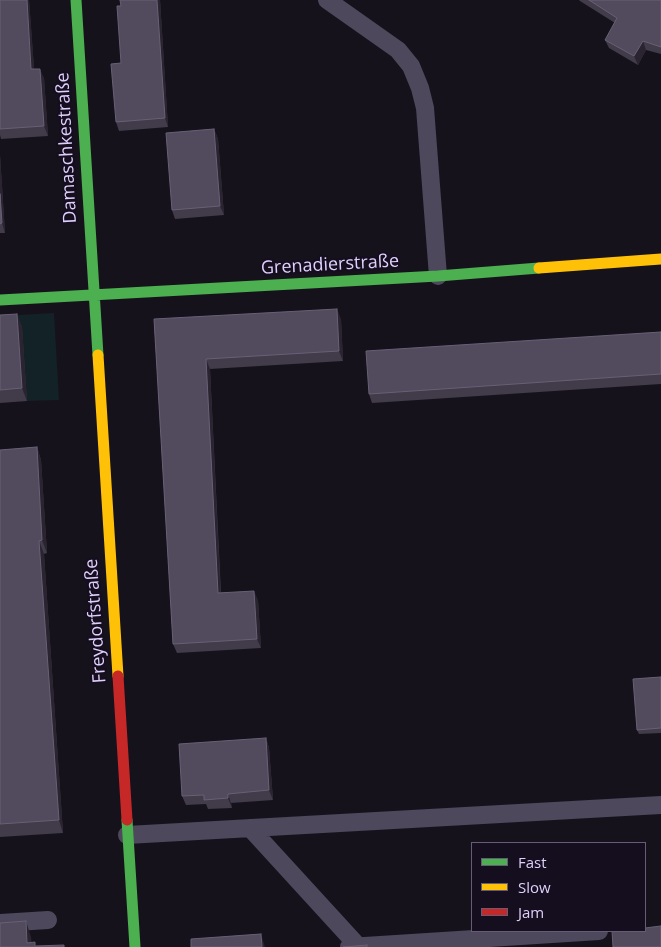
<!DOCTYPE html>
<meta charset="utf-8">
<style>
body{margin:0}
#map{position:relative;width:661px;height:947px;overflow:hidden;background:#16121b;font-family:"Open Sans",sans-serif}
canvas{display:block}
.legend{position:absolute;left:471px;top:842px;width:175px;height:90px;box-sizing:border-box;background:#150e1f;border:1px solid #665c77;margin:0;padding:6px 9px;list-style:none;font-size:15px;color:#dfd0fb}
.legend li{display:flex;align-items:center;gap:10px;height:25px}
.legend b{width:25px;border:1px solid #665c77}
</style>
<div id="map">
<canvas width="661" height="947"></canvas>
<ul class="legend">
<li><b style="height:6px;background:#4caf50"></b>Fast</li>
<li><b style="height:6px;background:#ffc107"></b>Slow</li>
<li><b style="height:6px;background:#c62828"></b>Jam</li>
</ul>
</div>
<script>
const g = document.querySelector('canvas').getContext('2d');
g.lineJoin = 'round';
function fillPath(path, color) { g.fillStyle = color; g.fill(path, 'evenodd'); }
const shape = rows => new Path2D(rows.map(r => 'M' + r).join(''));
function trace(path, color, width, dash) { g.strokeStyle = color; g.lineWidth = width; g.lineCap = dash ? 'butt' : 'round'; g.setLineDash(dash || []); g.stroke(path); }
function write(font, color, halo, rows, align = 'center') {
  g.font = font + ' "Open Sans",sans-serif'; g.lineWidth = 4.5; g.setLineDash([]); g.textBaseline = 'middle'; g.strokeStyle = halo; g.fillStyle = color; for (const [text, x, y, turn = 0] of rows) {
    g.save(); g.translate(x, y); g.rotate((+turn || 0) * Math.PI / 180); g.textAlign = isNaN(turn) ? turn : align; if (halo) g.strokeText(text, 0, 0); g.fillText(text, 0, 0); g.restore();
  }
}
fillPath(shape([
 [54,313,59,400,27,401,22,327,0,316]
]), '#132226');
trace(shape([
 [327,0,398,50,411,66,420,88,425,108,438,276],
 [250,828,358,946],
 [127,835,661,805],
 [0,923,48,920],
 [349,947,599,931]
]), '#4d485b', 18);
trace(shape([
 [76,0,98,355],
 [0,300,438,276,539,268],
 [127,820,135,947]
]), '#4caf50', 11);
trace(shape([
 [539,268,661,259],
 [98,355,118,676]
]), '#ffc107', 11);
trace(shape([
 [118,676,127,820]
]), '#c62828', 11);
fillPath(shape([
 [0,0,29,0,34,69,44,78,48,136,1,139,0,135],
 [160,0,168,127,119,131,116,122,121,63],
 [579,0,661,0,661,54,646,50,638,65,609,48,605,40,615,23,580,1],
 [214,129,218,139,224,215,175,219,172,210],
 [0,155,5,233,0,233],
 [0,315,22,326,27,401,0,403],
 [154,319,341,319,343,361,210,369,221,593,258,600,261,648,177,653,173,644],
 [661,332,661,384,372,403,369,394],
 [37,447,41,460,47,553,44,554,63,833,0,837,0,450],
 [661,677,661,733,639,734,637,730],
 [266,738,269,748,273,800,231,803,232,808,208,809,206,804,186,805,182,796]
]), '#413b4a');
fillPath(shape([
 [27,0,29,0,35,79,31,69],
 [157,0,160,0,168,127,165,118],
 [643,41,646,50,638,65,634,56],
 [40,69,44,78,48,136,44,126],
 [214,129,218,139,224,215,220,206],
 [0,155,5,233,2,223,0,194],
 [337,309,341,319,343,361,339,351],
 [17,314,22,326,27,401,22,388],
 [206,359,210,369,221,602,218,593],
 [37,447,41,460,47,553,42,540],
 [39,541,44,554,63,833,59,820],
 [254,591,258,600,261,648,257,639],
 [266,738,269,748,273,800,269,790],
 [228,794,231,803,232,808,228,798],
 [26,921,31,937,32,947,27,943],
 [261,934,265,947,262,947]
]), '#29242f');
const building = shape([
 [0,0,27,0,31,69,40,69,44,126,0,129,0,0],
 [120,0,157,0,165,118,116,122,111,64,121,63,117,6,121,6,120,0],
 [589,0,661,0,661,47,643,41,634,56,605,40,617,18,589,0],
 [214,129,220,206,172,210,166,133,214,129],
 [0,194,2,223,0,224,0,194],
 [337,309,339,351,206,359,218,593,254,591,257,639,173,644,154,319,337,309],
 [17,314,22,388,0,390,0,315,17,314],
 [661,332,661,374,369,394,366,351,661,332],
 [37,447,42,540,39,541,59,820,0,824,0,450,37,447],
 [661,677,661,728,637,730,633,679,661,677],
 [266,738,269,790,228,794,228,798,204,800,204,795,182,796,179,744,266,738],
 [26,921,27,943,35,942,35,946,64,945,64,947,0,947,0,923,26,921],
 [661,926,661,947,613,947,612,931,645,931,645,928,661,926],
 [261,934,262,947,191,947,191,939,261,934],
 [367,945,367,947,343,947,367,945]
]);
fillPath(building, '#524b5d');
trace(building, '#686076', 1);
write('18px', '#dfd0fb', '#150e1f', [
 ["Damaschkestraße",67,148,-93],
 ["Grenadierstraße",330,265,-3],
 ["Freydorfstraße",96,621,-94]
]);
</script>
